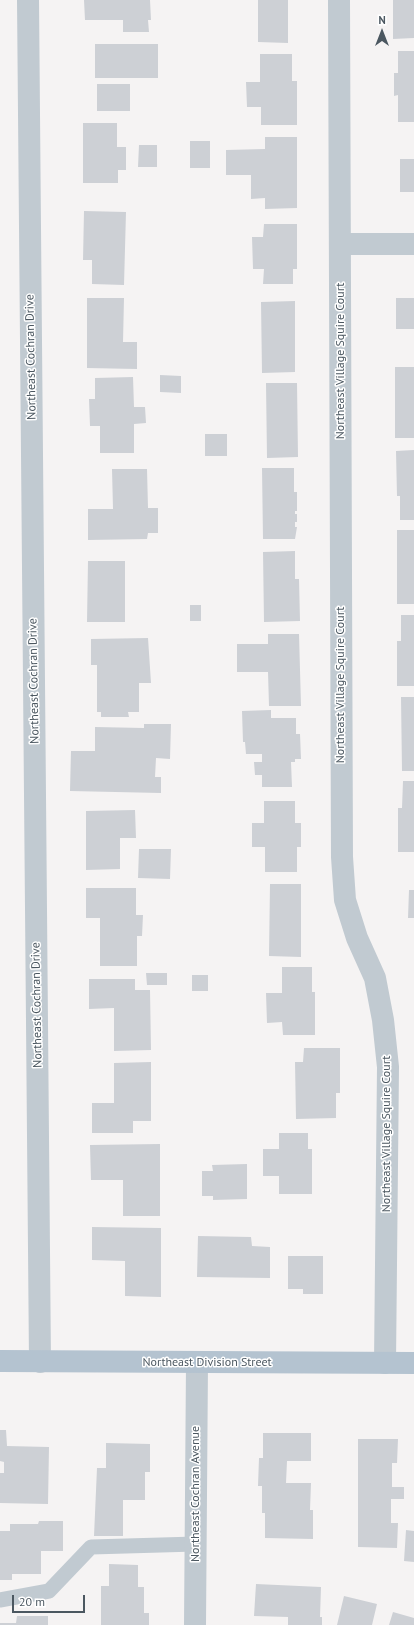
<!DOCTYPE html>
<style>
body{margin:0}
#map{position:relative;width:414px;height:1625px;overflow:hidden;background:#f5f3f3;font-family:"PT Sans",sans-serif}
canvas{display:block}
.north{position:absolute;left:362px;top:12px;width:40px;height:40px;-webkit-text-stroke:3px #fff;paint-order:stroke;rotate:0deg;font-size:11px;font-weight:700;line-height:16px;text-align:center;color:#4b5760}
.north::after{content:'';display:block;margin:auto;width:14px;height:18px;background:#4b5760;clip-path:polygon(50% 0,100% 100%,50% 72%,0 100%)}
.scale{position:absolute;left:12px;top:1595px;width:73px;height:18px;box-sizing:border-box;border:2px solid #4b5760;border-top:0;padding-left:5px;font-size:12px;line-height:14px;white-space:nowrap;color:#4b5760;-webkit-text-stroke:3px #fff;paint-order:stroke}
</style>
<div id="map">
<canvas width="414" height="1625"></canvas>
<div class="north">N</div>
<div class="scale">20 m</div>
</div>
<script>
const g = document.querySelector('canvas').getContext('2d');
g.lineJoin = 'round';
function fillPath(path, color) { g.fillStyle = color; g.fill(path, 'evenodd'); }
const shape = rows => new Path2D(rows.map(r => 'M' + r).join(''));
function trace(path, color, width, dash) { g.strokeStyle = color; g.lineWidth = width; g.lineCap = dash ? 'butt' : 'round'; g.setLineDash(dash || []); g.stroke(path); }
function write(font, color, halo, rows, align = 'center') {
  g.font = font + ' "PT Sans",sans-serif'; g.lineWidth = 3; g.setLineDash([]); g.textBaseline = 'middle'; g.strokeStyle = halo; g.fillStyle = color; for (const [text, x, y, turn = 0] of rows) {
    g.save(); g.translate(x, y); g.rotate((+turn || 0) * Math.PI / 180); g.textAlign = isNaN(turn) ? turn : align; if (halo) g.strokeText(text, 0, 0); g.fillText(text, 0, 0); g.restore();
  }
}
fillPath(shape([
 [84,0,150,0,151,20,148,20,149,32,123,32,123,20,85,20],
 [258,0,288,0,288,43,258,42],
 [393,0,414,0,414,38,393,39],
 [95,44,158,44,158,78,95,78],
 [398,51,414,51,414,122,398,122,398,95,394,96,394,73,398,73],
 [260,54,292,54,292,81,297,81,297,125,261,125,261,107,247,107,246,82,260,82],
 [97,84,130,84,130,111,97,111],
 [83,123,117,123,117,147,126,147,126,170,118,170,118,183,83,183],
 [265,137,297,137,297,208,265,209,265,198,251,199,251,175,226,175,226,150,265,149],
 [190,141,210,141,210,168,190,168],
 [139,145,157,145,157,167,138,167],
 [400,159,414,159,414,192,400,192],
 [84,211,126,212,124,285,92,284,92,260,83,260],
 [264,224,297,224,297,269,293,269,293,284,263,284,264,269,253,269,252,237,263,237],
 [87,298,124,298,123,342,137,342,137,369,87,368],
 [396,298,414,298,414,329,396,329],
 [295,301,295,372,262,373,261,302],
 [395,367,414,367,414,438,395,438],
 [160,375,181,376,181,393,160,392],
 [133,377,134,407,145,407,146,423,134,424,134,453,100,453,100,426,90,426,89,399,95,399,95,378],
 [266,383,297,383,298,457,267,458],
 [205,434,227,434,227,456,205,456],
 [414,450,414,520,400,520,400,496,397,496,396,451],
 [262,468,294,468,294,492,297,492,297,511,295,511,295,514,297,514,297,522,295,522,295,527,297,527,295,539,263,539],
 [112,469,147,469,148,508,158,508,158,533,148,533,147,539,88,540,88,509,113,509],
 [397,530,414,530,414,604,397,604],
 [295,551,295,579,299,579,300,621,264,622,263,552],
 [88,561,125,561,125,622,87,622],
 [190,605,201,605,201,621,190,621],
 [401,615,414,615,414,686,397,686,397,641,401,641],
 [268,634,299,634,301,706,269,706,268,672,237,672,237,644,268,644],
 [148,638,151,683,139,683,139,712,128,712,129,717,101,717,101,712,97,712,97,665,91,665,91,639],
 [401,697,414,697,414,771,402,771],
 [271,710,271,718,296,718,296,734,300,734,301,759,295,759,295,762,291,762,292,787,262,787,262,775,255,775,254,762,262,762,262,754,246,754,245,742,243,742,242,711],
 [144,724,171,724,170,759,156,758,155,777,161,777,161,793,70,791,71,751,95,751,95,727,144,728],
 [403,781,414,781,414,852,398,852,398,808,402,808],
 [264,801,295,801,295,823,301,823,301,847,297,847,297,872,265,872,265,847,252,847,252,823,264,823],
 [135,810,136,838,120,838,120,869,86,870,86,811],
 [139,849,171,849,170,879,138,878],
 [270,884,301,884,301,957,269,956],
 [86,888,136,888,136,915,143,915,142,936,137,936,137,966,100,966,100,918,86,918],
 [409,890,414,890,414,918,408,918],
 [282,967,312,967,312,992,315,992,315,1035,283,1035,282,1022,267,1023,266,993,282,993],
 [146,973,167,973,167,985,147,985],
 [192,975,208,975,208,991,192,991],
 [89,979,135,979,135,990,150,990,151,1050,114,1051,114,1008,89,1009],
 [304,1048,340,1048,340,1093,336,1093,336,1118,296,1119,295,1062,303,1062],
 [151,1062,151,1121,133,1121,133,1133,92,1133,92,1103,114,1103,114,1063],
 [279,1133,308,1133,308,1149,312,1149,312,1194,279,1194,279,1176,263,1176,263,1149,279,1149],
 [160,1144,160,1216,123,1216,123,1180,91,1180,90,1145],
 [247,1164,247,1199,213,1200,213,1196,202,1196,202,1171,213,1171,212,1165],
 [92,1227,161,1228,161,1297,125,1296,125,1261,92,1260],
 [198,1236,251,1237,252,1246,270,1247,270,1278,197,1277],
 [288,1256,323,1256,323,1294,303,1294,303,1289,288,1289],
 [0,1430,6,1430,7,1446,49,1447,48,1504,0,1503,0,1473,4,1473,4,1462,0,1461],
 [263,1433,311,1433,311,1461,287,1461,286,1483,311,1483,310,1510,313,1510,313,1539,265,1538,265,1513,262,1513,262,1486,258,1486,259,1458,263,1458],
 [358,1439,398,1439,397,1463,392,1463,392,1487,404,1487,404,1499,391,1499,391,1523,398,1523,397,1548,358,1547],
 [106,1443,150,1444,150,1472,145,1472,145,1500,123,1500,123,1536,94,1536,97,1468,106,1468],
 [39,1521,63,1521,63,1551,41,1551,41,1574,12,1574,12,1580,0,1580,0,1531,10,1531,10,1524,38,1524],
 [406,1530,414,1531,414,1562,404,1561],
 [109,1564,138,1565,138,1587,144,1587,144,1613,149,1613,149,1625,101,1625,101,1586,109,1586],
 [256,1584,321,1587,320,1617,322,1617,322,1625,288,1625,288,1617,254,1616],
 [344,1596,377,1604,372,1625,337,1625],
 [393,1612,414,1618,414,1625,389,1625],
 [17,1616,48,1616,48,1625,0,1625,0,1623,16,1623]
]), '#cdd0d5');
trace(shape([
 [0,1600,49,1591,91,1547,196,1544]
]), '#c1cad1', 15);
trace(shape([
 [28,0,40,1362],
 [339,0,342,857,345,900,357,938,375,978,383,1020,388,1067,385,1363],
 [340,244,414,244],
 [195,1625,197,1363]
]), '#c1cad1', 22);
trace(shape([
 [0,1361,414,1363]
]), '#b4c3d0', 22);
write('12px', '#4b5760', '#fff', [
 ["Northeast Cochran Drive",31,357,-91],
 ["Northeast Village Squire Court",341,361,-90],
 ["Northeast Cochran Drive",34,681,-91],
 ["Northeast Village Squire Court",341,685,-90],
 ["Northeast Cochran Drive",37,1005,-91],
 ["Northeast Village Squire Court",387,1134,-90],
 ["Northeast Division Street",207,1363],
 ["Northeast Cochran Avenue",196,1494,-90]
]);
</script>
